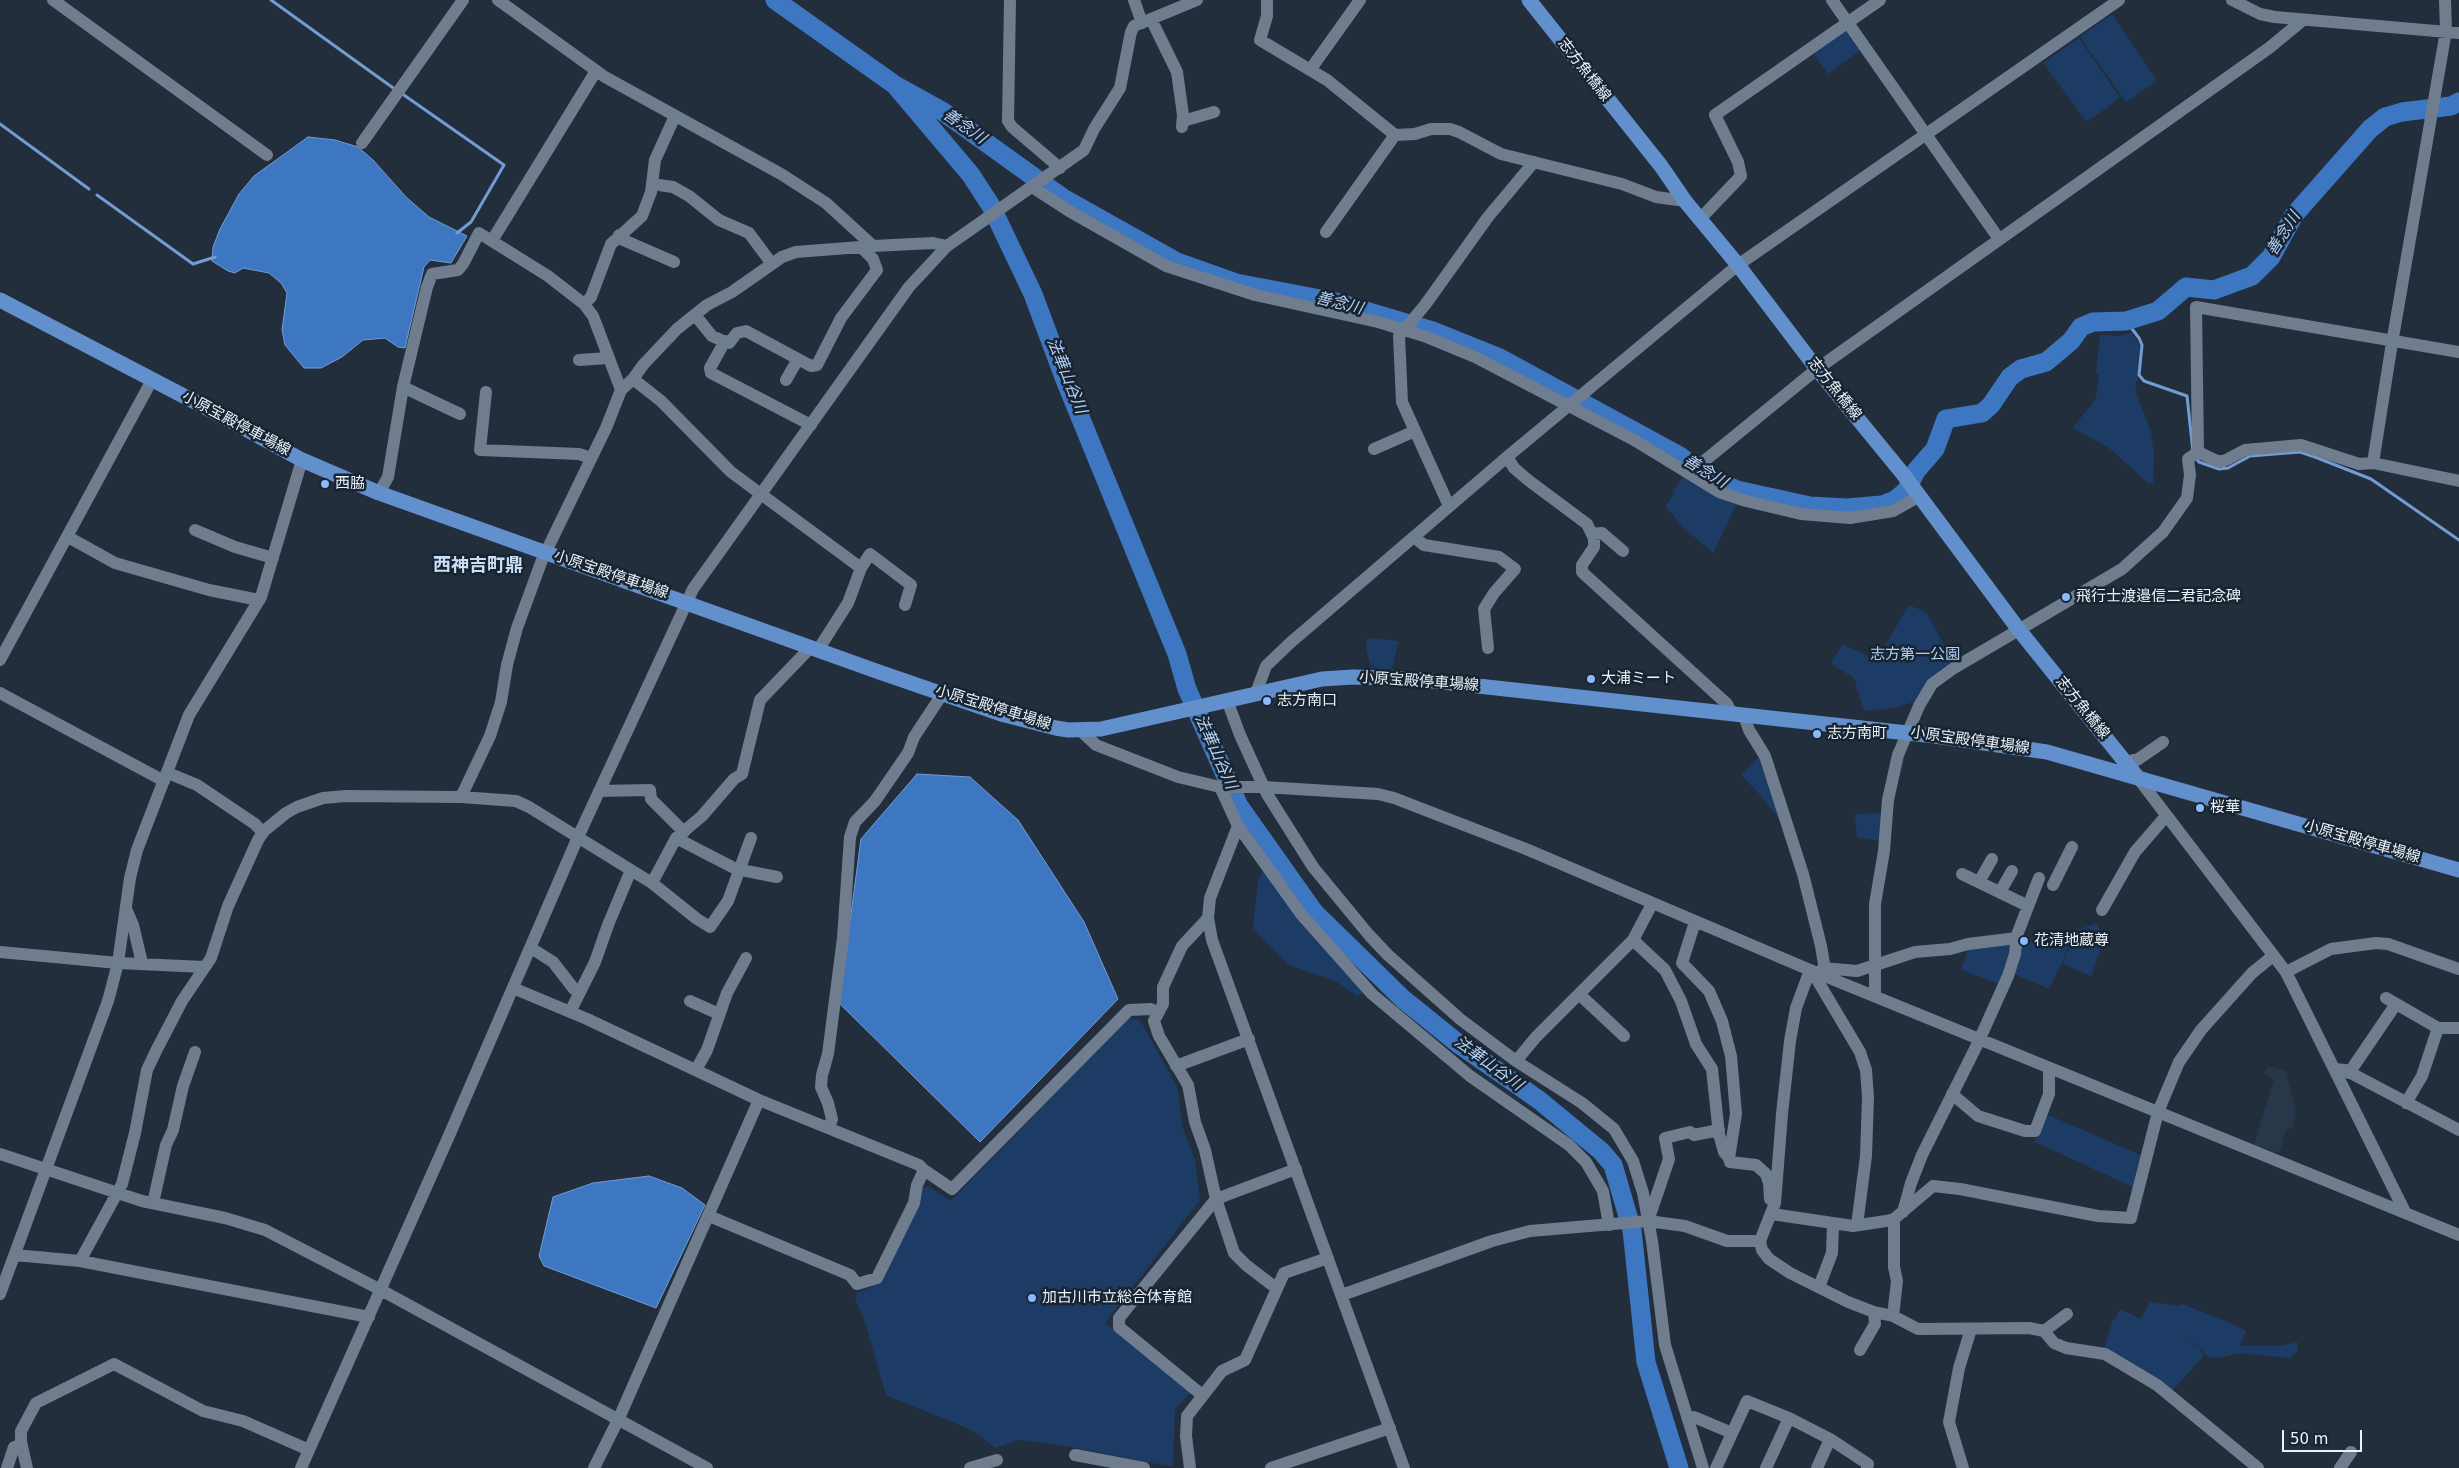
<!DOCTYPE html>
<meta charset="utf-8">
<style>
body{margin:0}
#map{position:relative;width:2459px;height:1468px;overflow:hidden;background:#232e3c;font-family:"DejaVu Sans",sans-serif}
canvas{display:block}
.scale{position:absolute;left:2282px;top:1430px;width:80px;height:22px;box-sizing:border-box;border:2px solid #eaf1fa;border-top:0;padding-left:6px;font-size:15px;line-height:18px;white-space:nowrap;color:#eaf1fa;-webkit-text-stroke:4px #192431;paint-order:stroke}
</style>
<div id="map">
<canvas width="2459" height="1468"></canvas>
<div class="scale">50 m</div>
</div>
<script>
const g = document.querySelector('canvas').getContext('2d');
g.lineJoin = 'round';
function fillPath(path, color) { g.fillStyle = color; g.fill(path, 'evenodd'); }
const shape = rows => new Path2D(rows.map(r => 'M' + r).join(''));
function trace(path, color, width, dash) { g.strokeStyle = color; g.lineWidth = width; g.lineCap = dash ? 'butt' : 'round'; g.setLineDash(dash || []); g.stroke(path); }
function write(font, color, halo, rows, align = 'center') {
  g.font = font + ' "DejaVu Sans","Noto Sans JP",sans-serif'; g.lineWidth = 5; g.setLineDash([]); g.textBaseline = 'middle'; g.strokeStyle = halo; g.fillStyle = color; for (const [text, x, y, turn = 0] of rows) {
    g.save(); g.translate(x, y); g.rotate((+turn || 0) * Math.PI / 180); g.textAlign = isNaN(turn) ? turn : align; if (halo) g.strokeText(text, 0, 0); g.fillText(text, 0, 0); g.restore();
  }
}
fillPath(shape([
 [2268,1066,2286,1071,2296,1113,2293,1128,2286,1130,2279,1153,2254,1145,2274,1079,2264,1074]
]), '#29374b');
fillPath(shape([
 [2112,14,2157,81,2126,102,2080,37],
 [1844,28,1862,49,1828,74,1812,52],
 [2079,38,2120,98,2087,122,2043,63],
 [2132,333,2139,345,2140,355,2138,380,2135,383,2137,395,2151,432,2154,453,2153,483,2149,484,2109,448,2073,428,2096,398,2099,375,2096,373,2100,335,2118,336],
 [1686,474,1738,501,1713,553,1683,527,1665,506,1674,494,1672,492],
 [1909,605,1926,612,1946,649,1951,664,1917,701,1893,708,1864,711,1854,678,1833,665,1832,660,1843,644,1876,661],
 [1367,638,1399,641,1392,669,1379,669,1370,664,1366,649],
 [1761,755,1782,816,1779,819,1762,797,1741,775],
 [1884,813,1882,841,1857,837,1855,814],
 [1264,867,1363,989,1362,993,1357,996,1337,982,1287,964,1253,928,1258,882],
 [2097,923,2104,940,2091,976,2063,964,2070,944,2070,936,2065,956,2049,989,2012,973,2020,946,2028,945,2032,939,2070,933],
 [2013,941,1999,984,1961,970,1969,946],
 [1128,1018,1140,1020,1178,1088,1182,1126,1195,1160,1200,1200,1105,1323,1191,1392,1175,1409,1173,1467,1061,1445,1018,1440,996,1448,969,1429,886,1395,865,1322,855,1299,857,1293,879,1283,922,1188,928,1186,951,1201],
 [2046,1114,2143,1156,2135,1188,2035,1142],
 [2150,1302,2179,1306,2182,1304,2231,1323,2246,1331,2240,1346,2280,1346,2298,1342,2297,1352,2289,1358,2240,1353,2217,1358,2206,1356,2202,1349,2199,1346,2178,1335,2199,1347,2204,1356,2172,1391,2104,1350,2113,1319,2115,1320,2120,1309,2141,1319]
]), '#1c3c65');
const water = shape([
 [308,137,335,140,358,147,373,160,406,197,429,217,467,236,451,263,430,260,424,267,405,348,398,347,385,338,363,340,342,357,321,368,304,368,285,345,282,330,287,293,281,283,269,273,243,268,235,273,228,271,212,261,213,247,220,229,239,194,254,176,308,137],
 [917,774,970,777,1018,820,1084,922,1118,999,980,1142,839,1003,861,839,917,774],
 [649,1176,682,1188,705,1205,656,1308,544,1266,539,1256,553,1197,593,1183,649,1176]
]);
fillPath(water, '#3e77c1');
trace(water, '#729cd2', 1);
trace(shape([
 [271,0,396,90],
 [401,93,504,165,471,222,457,233],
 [0,124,89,189],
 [97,195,193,264,215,257],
 [2126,321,2139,338,2142,345,2139,375,2144,381,2187,396,2193,452],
 [2196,458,2199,462,2219,469,2228,468,2250,456,2300,452,2315,457,2371,479,2459,540]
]), '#729cd2', 3);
trace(shape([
 [775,0,895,85,971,175,991,206,1033,294,1065,380,1177,654,1187,689,1239,806,1314,912,1403,999,1460,1045,1539,1100,1601,1151,1613,1165,1632,1230,1646,1362,1679,1468],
 [895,85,942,111,1063,198,1177,262,1236,283,1336,302,1433,331,1500,358,1678,455,1709,478,1737,490,1810,506,1847,508,1882,505,1895,500,1906,491,1916,471,1935,449,1946,419,1982,413,1991,405,2010,377,2021,369,2046,362,2071,341,2081,327,2093,322,2126,321,2158,311,2186,287,2214,290,2252,276,2271,257,2294,215,2370,129,2385,117,2402,112,2451,106,2459,102]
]), '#3e77c1', 19);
trace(shape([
 [53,0,267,155],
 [498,0,605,77,781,174,826,203,873,246],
 [1010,0,1008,121,1012,127,1060,168],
 [1134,0,1142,23],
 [1267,0,1267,16,1260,40,1327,80,1395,135,1415,134,1431,129,1450,129,1459,132,1501,154,1622,184,1656,197,1685,201],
 [1832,0,1999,239],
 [2232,0,2260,14,2275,17,2459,33],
 [1151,19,1177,72,1183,115,1182,127],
 [1310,70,1360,0],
 [1183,121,1214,112],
 [362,143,463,0],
 [652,184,673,187,689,196,719,220,749,233,772,264],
 [1032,187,1069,211,1166,266,1255,295,1378,322,1424,336,1475,357,1634,440,1719,492,1746,501,1801,514,1850,518,1893,511,1918,497],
 [1700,219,1741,176,1738,162,1715,115,1880,0],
 [1326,232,1395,135],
 [619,235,621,239,674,262],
 [493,239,596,71],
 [584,304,591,297,611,244,642,216,651,192,655,160,675,116],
 [695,315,712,336,721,340,729,343,737,333,746,331,811,366,817,365,841,318,877,270,873,259,861,247],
 [725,341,710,368,711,373,811,425],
 [579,360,608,358],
 [633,379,661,401,731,472,861,568],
 [786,380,798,359],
 [403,387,460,414],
 [486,392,480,450,579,454,591,458],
 [1374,449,1415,431],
 [2198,452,2217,461,2224,461,2245,450,2301,445,2359,464,2373,463,2459,481],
 [1507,457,1514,468,1528,480,1587,524,1594,538,1594,547,1582,565,1582,572,1727,704,1733,715],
 [1703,462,1817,369,2269,48,2303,20],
 [2373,463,2391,349,2446,31,2445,0],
 [379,493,388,477,403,387,427,287,432,274,458,270,463,264,479,233,548,276,584,304,593,316,621,390],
 [1449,506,1402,402,1399,336,1425,305,1488,217,1534,162],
 [195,530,235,547,273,558],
 [1592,534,1602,533,1623,551],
 [68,537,115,563,209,590,259,600],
 [1414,537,1424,545,1499,557,1515,569,1494,593,1484,609,1488,648],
 [818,650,848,603,861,568,870,554,911,585,905,605],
 [0,660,152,380],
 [0,693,164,781],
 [1256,693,1266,666,1290,643,1507,457,1738,265,2119,0],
 [1227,700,1240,735,1267,794,1313,867,1369,935,1388,955,1460,1019,1516,1061,1582,1103,1614,1129,1633,1161,1643,1193,1652,1241,1665,1345,1703,1468],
 [1744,716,1749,730,1765,756,1803,874,1821,946,1824,964,1822,974],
 [1080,730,1096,745,1178,777,1220,787,1264,787,1378,794,1394,798,1526,849,1810,970,2459,1235],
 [2128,766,2133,760,2137,760,2163,742],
 [168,773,197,785,255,824,263,833],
 [2138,778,2286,972,2405,1212],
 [1220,787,1238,826,1210,898,1208,918,1212,940,1404,1468],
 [599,791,650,790,651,799,684,832],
 [461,797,490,736,501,702,507,665,517,628,542,560,606,428,621,390,633,379,643,365,677,329,707,305,732,292,782,257,796,252,873,246,933,243,947,246],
 [1238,826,1301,914,1372,994,1470,1076,1569,1145,1586,1162,1603,1191,1609,1225],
 [676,838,736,869,777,877],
 [1962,874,2028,906],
 [1979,882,1992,859],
 [652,883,697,919,710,927,728,901,751,838],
 [2053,885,2072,847],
 [2000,892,2012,871],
 [126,909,133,925,142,963],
 [2102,910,2135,852,2166,816],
 [1208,918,1182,946,1163,987,1163,1004,1154,1021,1159,1036,1188,1085,1195,1122,1205,1150,1216,1199,1234,1253,1246,1265,1276,1288],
 [1695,922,1682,963,1709,991,1722,1021,1731,1056,1736,1114,1729,1158,1730,1162,1756,1165,1766,1174,1769,1183,1770,1199],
 [1633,940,1665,970,1681,1001,1696,1044,1712,1069,1719,1134,1724,1152,1729,1158],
 [531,948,553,962,574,989,580,991],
 [0,952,118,963,204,967],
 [1823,968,1857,971,1915,952,1950,949,1968,944,2017,938],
 [1810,970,1796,1008,1790,1041,1782,1114,1775,1203,1760,1241,1762,1250,1769,1259,1790,1273,1848,1302,1874,1312,1893,1316,1918,1329,2029,1328,2044,1331,2054,1343,2066,1348,2105,1354,2157,1385,2258,1468],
 [1817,972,1816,978,1860,1052,1866,1070,1868,1097,1866,1156,1857,1225],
 [2286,972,2331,949,2376,943,2388,944,2459,969],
 [513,988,587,1019,759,1100,919,1165,924,1170,917,1185,914,1203,877,1278,857,1284,850,1275,709,1216],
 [1579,994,1624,1036],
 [1875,995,1875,904,1884,851,1888,800,1898,755,1919,706,1932,684,1954,668,2122,569,2163,532,2187,498,2190,475,2188,459,2198,452,2196,307,2459,352],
 [2386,998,2438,1028,2459,1028],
 [690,1001,719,1014],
 [570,1012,595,962,608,925,631,870],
 [1516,1061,1536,1037,1633,940,1652,904],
 [1176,1066,1249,1039],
 [2335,1069,2345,1070,2459,1130],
 [696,1070,707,1050,727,993,746,958],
 [2349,1073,2396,1004],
 [1952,1094,1978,1116,2025,1131,2035,1131,2049,1094,2049,1068],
 [2406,1103,2422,1076,2438,1028],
 [829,1128,832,1119,828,1103,821,1087,822,1075,828,1054,843,938,850,837,855,822,875,801,908,753,914,737,943,693],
 [0,1154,142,1201,225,1218,265,1230,381,1290,707,1468],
 [924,1170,952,1189,1129,1010,1151,1009],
 [153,1203,166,1145,173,1130,183,1086,195,1052],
 [1903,1212,1911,1183,1922,1155,1977,1045,2008,976,2015,954,2017,935,2039,878],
 [1772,1214,1853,1226,1886,1221,1894,1219,1933,1186,1960,1189,2098,1216,2131,1218,2158,1112,2179,1062,2201,1030,2252,973,2273,956],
 [1649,1218,1669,1159,1665,1138,1690,1132,1694,1135,1719,1130],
 [15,1255,80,1261,369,1317],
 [80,1261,122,1184,135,1133,147,1070,156,1051,182,1001,211,958,228,906,258,840,264,831,286,813,297,807,323,798,346,796,461,797,516,801,529,807,652,883,676,838,702,816,734,779,742,774,760,700,811,647],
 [1819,1287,1832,1253,1833,1224],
 [0,1294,108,1001,118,963,130,878,137,850,189,715,261,597,302,460],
 [1342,1295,1492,1241,1530,1231,1648,1221,1685,1226,1727,1241,1760,1241],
 [1893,1316,1897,1281,1894,1267,1894,1219],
 [2044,1331,2067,1314],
 [1860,1350,1875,1324,1874,1312],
 [1202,1395,1119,1327,1119,1318,1216,1199,1296,1169],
 [1694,1417,1732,1433],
 [1075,1455,1144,1468],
 [7,1468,14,1447,22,1445],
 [27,1468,21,1442,21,1431,36,1403,114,1364,203,1411,243,1421,309,1450],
 [301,1468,448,1138,578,837,693,589,909,287,947,246,1084,150,1094,129,1120,88,1131,32,1134,26,1197,0],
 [594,1468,619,1418,759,1100],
 [970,1468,997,1460],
 [1190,1468,1186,1436,1187,1416,1222,1371,1245,1360,1284,1273,1328,1258],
 [1271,1468,1390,1428],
 [1716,1468,1747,1401,1789,1418,1830,1439,1868,1464,1867,1468],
 [1766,1468,1789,1418],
 [1817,1468,1830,1439],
 [1963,1468,1949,1422,1959,1368,1971,1329],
 [2340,1468,2351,1452]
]), '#707d8e', 12);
trace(shape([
 [1529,0,1661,166,1685,201,1738,265,1817,369,1903,474,2019,630,2138,778],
 [0,300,220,415,302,460,379,493,879,672,1001,714,1056,728,1068,730,1101,729,1322,679,1353,677,1414,679,1935,736,2047,752,2459,870]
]), '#6290cc', 15);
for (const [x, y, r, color] of [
 [325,484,5,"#89bafc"],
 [2066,597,5,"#89bafc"],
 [1591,679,5,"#89bafc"],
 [1267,701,5,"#89bafc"],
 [1817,734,5,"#89bafc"],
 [2200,808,5,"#89bafc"],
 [2024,941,5,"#89bafc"],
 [1032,1298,5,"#89bafc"]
]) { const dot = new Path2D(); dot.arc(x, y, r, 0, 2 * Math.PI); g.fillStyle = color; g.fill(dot); trace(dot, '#192431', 2); }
write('15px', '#eaf1fa', '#192431', [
 ["志方魚橋線",1584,70,52],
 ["志方魚橋線",1834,389,51],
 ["小原宝殿停車場線",236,424,28],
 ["小原宝殿停車場線",611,575,19],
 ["小原宝殿停車場線",1419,682,4],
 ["小原宝殿停車場線",993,708,17],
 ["志方魚橋線",2082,708,51],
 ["小原宝殿停車場線",1970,741,8],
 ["小原宝殿停車場線",2362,842,16]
]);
write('15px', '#eaf1fa', '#192431', [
 ["西脇",335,484],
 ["飛行士渡邉信二君記念碑",2076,597],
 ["大浦ミート",1601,679],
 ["志方南口",1277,701],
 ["志方南町",1827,734],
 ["桜華",2210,808],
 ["花清地蔵尊",2034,941],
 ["加古川市立総合体育館",1042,1298]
], 'left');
write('15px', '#b3d0f8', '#192431', [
 ["志方第一公園",1915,655]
]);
write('italic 16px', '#b4d2f9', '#192431', [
 ["善念川",964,127,35],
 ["善念川",2284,234,-58],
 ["善念川",1339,304,14],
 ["法華山谷川",1066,376,68],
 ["善念川",1705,472,31],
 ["法華山谷川",1215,752,66],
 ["法華山谷川",1488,1064,36]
]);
write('bold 18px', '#cbdef7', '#192431', [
 ["西神吉町鼎",478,566]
]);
</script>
